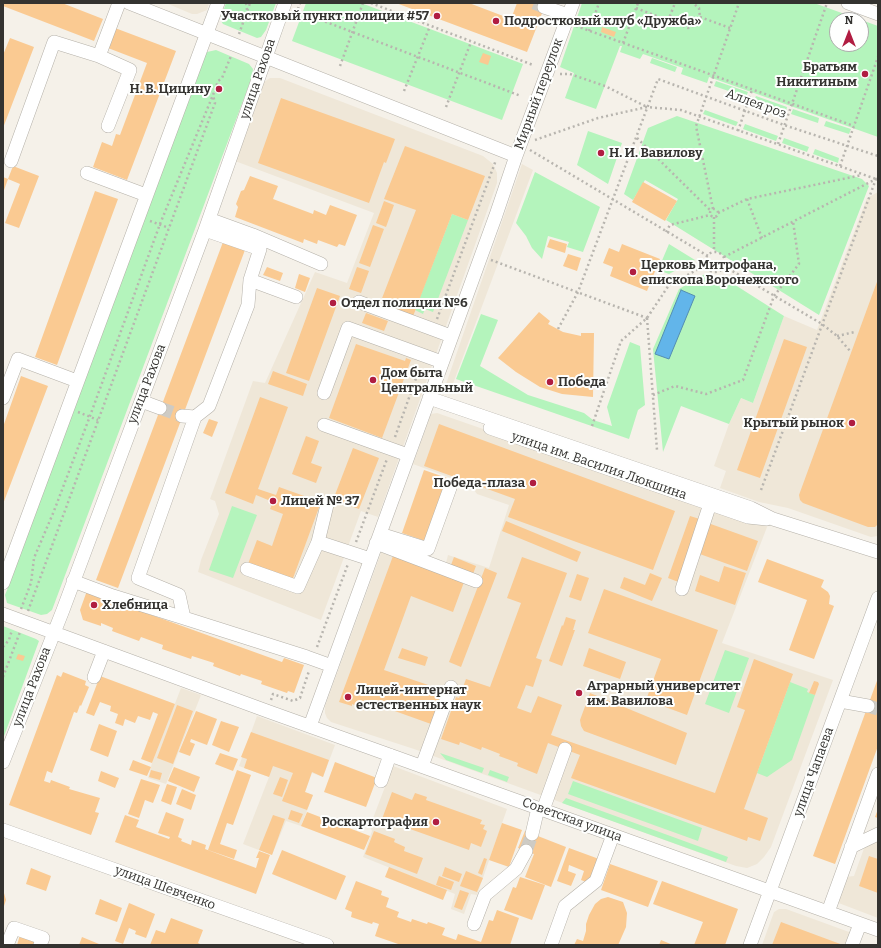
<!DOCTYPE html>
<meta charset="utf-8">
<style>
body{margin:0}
#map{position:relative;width:881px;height:948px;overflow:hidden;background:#f5f1e9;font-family:Bitter,serif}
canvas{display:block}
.frame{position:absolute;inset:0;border:4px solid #343330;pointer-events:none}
.north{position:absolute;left:829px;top:12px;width:40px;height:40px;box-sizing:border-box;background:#fefffe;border:1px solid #adadac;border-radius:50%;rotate:0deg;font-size:11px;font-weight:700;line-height:16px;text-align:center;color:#343330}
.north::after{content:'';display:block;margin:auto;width:14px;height:18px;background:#b01d41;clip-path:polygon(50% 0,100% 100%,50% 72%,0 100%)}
</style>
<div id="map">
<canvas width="881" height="948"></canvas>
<div class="frame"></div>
<div class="north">N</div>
</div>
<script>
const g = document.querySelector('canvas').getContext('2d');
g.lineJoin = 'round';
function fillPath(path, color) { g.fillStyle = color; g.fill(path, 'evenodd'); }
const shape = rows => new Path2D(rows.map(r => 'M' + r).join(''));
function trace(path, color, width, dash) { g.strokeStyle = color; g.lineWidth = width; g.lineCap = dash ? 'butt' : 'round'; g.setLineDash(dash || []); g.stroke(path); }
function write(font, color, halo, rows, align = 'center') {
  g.font = font + ' Bitter,serif'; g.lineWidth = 4; g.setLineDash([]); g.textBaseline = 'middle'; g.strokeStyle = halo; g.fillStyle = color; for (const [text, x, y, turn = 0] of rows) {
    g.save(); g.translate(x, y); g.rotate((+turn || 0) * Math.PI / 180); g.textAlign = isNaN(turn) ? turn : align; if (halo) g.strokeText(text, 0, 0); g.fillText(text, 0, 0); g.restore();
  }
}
fillPath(shape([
 [166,3,209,3,207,10,197,14,192,14],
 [270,78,280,78,483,156,493,164,497,173,497,183,378,517,361,511,321,620,198,572,201,560,219,514,215,501,210,499,253,381,265,383,315,272,347,283,374,213,235,161,264,82],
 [522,164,533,170,451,389,445,387],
 [878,192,878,536,871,537,788,508,759,502,720,488,726,471,714,466,729,424,741,398,753,403,784,316,817,330,867,198],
 [437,413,759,525,769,522,722,643,833,680,771,847,764,857,757,864,747,868,736,866,414,749,331,722,327,718,325,713,325,706,385,542,446,563,448,555,489,568,509,505,477,494,470,485,413,464,431,414],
 [181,688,201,695,166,784,148,778,152,763],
 [257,716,335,745,323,777,312,773,305,792,313,795,301,826,286,821,272,855,243,844,269,777,239,766],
 [393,766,507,809,477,895,471,894,464,914,451,909,455,894,363,857,372,831,370,826],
 [870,832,878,836,878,918,836,902,845,877,854,876],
 [779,909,786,909,860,936,857,945,762,945,774,912]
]), '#efe7d8');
fillPath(shape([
 [226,3,276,3,266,30,261,37,257,38,223,24,221,21,221,17],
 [306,3,361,3,523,64,502,120,292,41],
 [582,3,814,3,878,26,878,137,709,77,707,83,681,74,683,68,643,54,640,59,620,52,622,46,620,46,596,109,565,98,574,73,560,67],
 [837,20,861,20,861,44,837,44],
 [216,50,249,64,253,69,252,77,52,610,47,614,41,615,7,603,5,595,7,590,201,60,207,52],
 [652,58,677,67,675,72,650,63],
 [716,81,748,92,746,97,714,86],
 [756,96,787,107,786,112,754,100],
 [793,109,819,118,818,123,791,114],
 [705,110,738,122,736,126,703,114],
 [677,116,862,179,869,186,819,315,666,220,678,199,645,180,633,200,624,194,648,128],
 [826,121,851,129,849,134,824,126],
 [745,124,778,136,776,141,743,129],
 [588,131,622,143,608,184,577,165],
 [784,138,809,147,807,152,782,143],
 [815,149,839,158,838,163,813,154],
 [535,172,600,207,583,252,567,247,569,242,548,236,542,259,532,248,526,236,516,223],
 [452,214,468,220,433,312,425,309,423,314,415,310],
 [669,244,695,260,669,274,658,270],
 [705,274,712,277,721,276,784,316,753,403,741,398,729,424,681,406,663,452,653,349,679,289],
 [481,314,498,320,480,366,528,395,584,413,593,420,612,426,607,407,630,342,640,346,645,405,638,410,629,439,456,379],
 [232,506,257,515,233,578,209,570],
 [3,626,36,639,39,641,3,739],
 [725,650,749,658,729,713,705,704],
 [790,682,808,689,807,692,815,695,792,760,767,777,757,773],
 [440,753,484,768,482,773,446,760],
 [490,770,509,777,507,782,488,775],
 [573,781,702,828,698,841,568,794],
 [566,798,728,857,726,862,562,803]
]), '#b4f4bc');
const water = shape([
 [681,290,695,296,669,359,655,354,681,290]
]);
fillPath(water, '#62b5ea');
trace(water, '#548eb2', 1);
fillPath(shape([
 [3,3,62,3,103,19,94,41,3,6],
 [396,3,469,3,511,19,517,3,546,3,527,52],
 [602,27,616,32,614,37,601,32],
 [115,28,176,51,127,180,93,167,102,142,112,146,116,134,120,135,147,63,108,48],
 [10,38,34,47,3,128,3,55],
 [483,53,491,56,488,65,479,62],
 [281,98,395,139,386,163,384,162,369,203,258,163],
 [405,146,485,176,468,220,452,214,412,319,379,306,416,210,384,199],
 [13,166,39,176,19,228,5,223,20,184,8,179],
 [250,176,278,186,273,199,313,214,314,210,326,215,330,205,357,215,345,246,339,244,337,247,318,240,317,244,304,239,303,243,235,217,238,207,236,204,241,191,244,190],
 [3,177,8,179,3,193],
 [643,182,677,201,665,221,632,202],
 [95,191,118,199,57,365,35,357],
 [384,201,394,205,386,227,376,223],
 [373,225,384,229,370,267,359,263],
 [550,239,567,244,565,253,547,247],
 [223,242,245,250,118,588,96,580],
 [622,244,660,259,647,291,610,276,613,267,603,263,609,248,619,252],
 [568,254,581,258,577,271,563,266],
 [267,267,283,273,280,281,263,275],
 [357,267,369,271,361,293,349,289],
 [299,274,310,278,305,292,295,288],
 [878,279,878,524,875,527,868,527,803,503,800,500,799,495],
 [317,288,340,296,309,381,286,373],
 [539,312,550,321,548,324,563,332,581,336,581,333,594,333,593,397,562,394,540,387,516,372,498,358],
 [366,313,388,321,384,331,362,323],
 [784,339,807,347,760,478,737,470],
 [356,344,405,361,406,358,411,360,382,438,329,418],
 [273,371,307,384,303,396,268,384],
 [21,376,48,386,3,504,3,427],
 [260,397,288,407,258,489,276,495,279,487,321,502,292,581,248,564,257,540,272,546,283,514,270,509,273,502,256,495,253,504,225,493],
 [209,419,218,422,212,437,203,433],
 [439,424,675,511,653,570,508,517,515,499,424,466],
 [306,436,319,441,311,463,322,467,316,483,292,474],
 [353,448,379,458,359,509,333,500],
 [424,470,447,478,425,541,402,533],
 [690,516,703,520,681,583,668,578],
 [506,521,581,552,577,562,502,531],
 [708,523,758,541,747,571,697,553],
 [393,556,464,582,453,612,411,596,384,670,443,690,431,724,364,700,361,708,352,704,352,706,339,702],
 [454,557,476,566,473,574,451,565],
 [522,557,567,573,536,658,542,660,533,687,526,685,517,708,531,713,538,696,562,705,551,735,715,793,745,710,737,707,754,659,793,674,744,809,768,818,760,841,748,837,747,841,571,778,580,755,548,743,537,774,517,766,518,763,499,756,500,754,482,747,481,750,460,742,459,745,441,739,456,697,459,698,466,679,490,687,521,603,507,598],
 [767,559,824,580,821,587,828,592,830,596,829,604,834,606,814,659,789,650,807,600,758,582],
 [724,566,746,573,735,605,695,591,700,575,719,582],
 [485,568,497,573,461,667,449,662],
 [650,573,662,578,652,601,620,588,624,577,645,585],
 [577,574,589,578,581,601,569,597],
 [88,588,110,600,282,662,284,658,304,665,294,693,288,691,287,693,261,684,262,681,241,674,240,676,213,666,214,663,192,656,191,659,162,649,163,645,141,637,139,641,112,631,113,628,101,623,101,626,83,620,80,610],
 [604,589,718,630,687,715,646,700,661,659,588,633],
 [566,617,576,620,573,630,575,630,562,666,549,661,562,625,563,626],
 [402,648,428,657,425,666,398,658],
 [589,648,626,662,620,679,583,666],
 [18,654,25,656,23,661,16,659],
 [63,672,86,681,85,685,89,687,81,706,80,705,77,713,74,712,52,773,47,771,44,781,50,783,51,780,70,787,69,789,100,798,95,812,99,813,91,835,9,805,57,675,61,677],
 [100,676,175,704,152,763,141,759,158,714,153,712,150,720,138,716,135,723,125,719,123,726,115,723,118,714,110,711,111,706,100,702,94,716,86,713],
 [878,678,878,746,835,864,813,856],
 [814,681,818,682,819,684,815,695,809,693],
 [590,693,687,733,676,765,584,731,581,726,580,720],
 [177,705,193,711,173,764,157,758],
 [196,711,217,719,207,745,191,739,190,742,195,744,190,756,179,752],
 [221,721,239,727,229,752,212,745],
 [99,724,117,731,108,757,90,750],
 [251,732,329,760,323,777,312,772,305,792,313,795,307,810,282,801,293,773,273,766,269,777,244,768,247,759,241,757],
 [220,753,238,759,233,771,215,764],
 [133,760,151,767,147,776,129,770],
 [335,762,377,778,366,807,324,792],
 [174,767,200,777,194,792,168,781],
 [151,770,162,773,160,780,149,777],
 [237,770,251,775,233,825,227,823,220,844,237,850,234,859,208,850],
 [101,771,119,778,115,788,98,781],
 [280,777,288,780,282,797,273,794],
 [141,779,160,785,153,803,145,800,139,818,128,814],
 [167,784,177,787,171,805,161,801],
 [182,789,196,795,191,810,176,804],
 [392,792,412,800,415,793,427,797,426,800,482,820,480,824,485,825,483,829,487,831,481,847,471,843,469,850,382,819],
 [878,809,878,818,875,817],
 [291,810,303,814,299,823,288,819],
 [166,812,184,819,178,837,182,839,181,841,191,845,192,840,206,845,205,849,256,868,259,858,256,858,259,851,270,855,256,894,115,842,125,815,139,820,136,827,169,839,170,837,158,833],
 [307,812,370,836,364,850,301,826],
 [273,815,285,819,272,855,259,850],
 [502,823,522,830,509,867,489,860],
 [374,831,395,839,394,842,405,847,404,851,423,858,417,874,365,854],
 [525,831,566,847,551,887,525,877,534,854,518,848],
 [569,848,599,859,589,883,581,880,584,871,569,865,568,871,576,874,571,886,557,881],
 [282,850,346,876,336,900,272,874],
 [869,856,878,859,878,893,859,886],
 [484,858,487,859,482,875,478,873],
 [610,864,658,881,648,907,601,890],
 [389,867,447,890,443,900,385,877],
 [445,867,462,874,459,882,442,876],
 [31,868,51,876,46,891,26,884],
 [466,871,483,878,477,892,460,886],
 [439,876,454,882,451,890,436,885],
 [520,877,545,885,532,920,504,910,513,887,516,888],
 [356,881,382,891,381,895,389,898,386,907,399,912,397,917,411,922,412,919,427,924,428,922,445,928,442,935,456,940,458,934,481,942,489,920,493,921,497,910,519,918,510,945,401,945,375,936,379,924,373,922,372,924,351,917,352,912,345,909],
 [662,881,738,909,725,945,694,945,703,922,653,904],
 [460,890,469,893,462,910,454,907],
 [3,893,4,893,6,900,3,909],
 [608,897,623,902,627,913,626,927,619,943,618,945,574,945,577,939,583,941,586,931,586,924,589,915,595,904,601,899],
 [100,899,122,908,117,922,95,914],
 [129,903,155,914,146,938,135,934,136,931,129,928,123,944,115,941],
 [171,918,203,930,198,943,202,945,150,945,156,930,165,933],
 [781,922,843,945,772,945],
 [20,935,37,941,35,945,17,945],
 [82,937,99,944,99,945,79,945],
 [661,940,673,945,659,945]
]), '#faca92');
trace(shape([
 [534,3,544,7],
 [160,408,182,416],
 [868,706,878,709],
 [526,851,532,834]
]), '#cecbc4', 13, [13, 6]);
const minor = shape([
 [129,3,516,156],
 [848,3,878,14],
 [544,7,568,15],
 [99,56,130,70,108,126],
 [11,161,54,42,99,56,119,3],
 [87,173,146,195],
 [209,219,253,235,321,264],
 [250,280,296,297],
 [359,302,451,336],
 [324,393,348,328,442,362],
 [3,398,18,359,77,381],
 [429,398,751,508,773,519,878,552],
 [141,401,160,408],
 [182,416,195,417,209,406,248,305,250,280,260,249,205,230],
 [195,417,138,578,179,595,184,618,307,657,332,666],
 [324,425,408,455],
 [490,428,748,517,767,519],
 [380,534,428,549,450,488],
 [318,542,370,559],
 [376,543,476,581],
 [247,569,298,587,318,542,327,505],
 [73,581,113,596,184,618],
 [3,583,218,3],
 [682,589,710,504],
 [3,614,267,711,878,930],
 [94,677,104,651],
 [840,701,868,706],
 [310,726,496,215,516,156,573,3],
 [3,762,63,610,205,230,285,3],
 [422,766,451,687],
 [381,781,390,755],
 [543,810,565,749],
 [3,830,327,945],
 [532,834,538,808],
 [851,847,878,834],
 [828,912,878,774],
 [474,924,485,895,516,869,526,851],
 [7,945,14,928,43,938,40,945],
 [551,945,565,906,596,881,613,835],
 [750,945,878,598],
 [852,945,860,924]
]);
trace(minor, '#b5b1a9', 14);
trace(shape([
 [246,3,247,10],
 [371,3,533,65],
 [636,8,688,28,695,25,700,17,699,8,693,3],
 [298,9,300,3],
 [297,11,521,96],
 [700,17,730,28],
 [668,21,675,3],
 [576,26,854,126],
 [589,31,599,3],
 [239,34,250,3],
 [623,43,638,3],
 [340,66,363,3],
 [560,74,570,74,605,86,647,107],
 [404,91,430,26],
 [446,107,471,42],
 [738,131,752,90],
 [637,138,711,211],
 [535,140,598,118,647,107,681,110,876,179],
 [778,144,827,3],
 [530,150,708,256],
 [840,166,878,57],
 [747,199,762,238],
 [713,209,696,126,739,3],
 '710 213a4 4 0 1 1 8 0a4 4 0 1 1-8 0Z',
 [718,213,747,199,862,175],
 [714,217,714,252],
 [150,221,169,228],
 [666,232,670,225,710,215],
 '705 262a10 10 0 1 1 20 0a10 10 0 1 1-20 0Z',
 [724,257,878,178],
 [491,260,647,318],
 [724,266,822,324,837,336,851,352],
 [647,318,657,450],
 [437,319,496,160],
 [558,329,578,292,658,79,784,125,878,156],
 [837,336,855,332],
 [653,395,675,386,706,394,743,380,774,296,799,264,793,221],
 [78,412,98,420],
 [592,426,621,341,647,318,669,285,706,265],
 [395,437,420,367],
 [761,490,876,179],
 [356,542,387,459],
 [21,609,31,583,34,558,54,511,90,416,160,224,213,95],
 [28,611,215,103,213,95,218,81,222,78,231,56],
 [3,647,9,640,12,630],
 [317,647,348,564],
 [3,677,20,632],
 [271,700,273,694,293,701,300,698,309,671]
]), '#b8b5af', 2.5, [2, 3]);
trace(minor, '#fff', 13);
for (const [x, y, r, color] of [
 [437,16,4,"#b01d41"],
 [496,21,4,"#b01d41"],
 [865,74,4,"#b01d41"],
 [219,89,4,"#b01d41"],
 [601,153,4,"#b01d41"],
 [633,272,4,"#b01d41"],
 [333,303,4,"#b01d41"],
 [373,380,4,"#b01d41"],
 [550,382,4,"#b01d41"],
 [852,423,4,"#b01d41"],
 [533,483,4,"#b01d41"],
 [273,501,4,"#b01d41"],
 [94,605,4,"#b01d41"],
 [579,693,4,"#b01d41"],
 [348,697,4,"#b01d41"],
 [436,822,4,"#b01d41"]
]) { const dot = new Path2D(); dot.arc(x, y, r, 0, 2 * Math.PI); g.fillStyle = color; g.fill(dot); trace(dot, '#fefffe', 1.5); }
write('bold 13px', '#343330', '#fefffe', [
 ["Участковый пункт полиции #57",429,16,"right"],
 ["Подростковый клуб «Дружба»",504,21],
 ["Братьям",857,67,"right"],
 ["Никитиным",857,82,"right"],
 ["Н. В. Цицину",211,89,"right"],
 ["Н. И. Вавилову",609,153],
 ["Церковь Митрофана,",641,265],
 ["епископа Воронежского",641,280],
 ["Отдел полиции №6",341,303],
 ["Дом быта",381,373],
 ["Центральный",381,388],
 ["Победа",558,382],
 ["Крытый рынок",844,423,"right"],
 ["Победа-плаза",525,483,"right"],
 ["Лицей № 37",281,501],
 ["Хлебница",102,605],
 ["Аграрный университет",587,686],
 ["им. Вавилова",587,701],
 ["Лицей-интернат",356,690],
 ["естественных наук",356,705],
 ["Роскартография",428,822,"right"]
], 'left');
write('13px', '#343330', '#fefffe', [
 ["улица Рахова",258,79,-71],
 ["Мирный переулок",539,94,-70],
 ["Аллея роз",756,104,20],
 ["улица Рахова",147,384,-69],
 ["улица им. Василия Люкшина",599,466,19],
 ["улица Рахова",32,687,-69],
 ["улица Чапаева",814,772,-70],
 ["Советская улица",572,820,20],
 ["улица Шевченко",165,888,20]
]);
</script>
